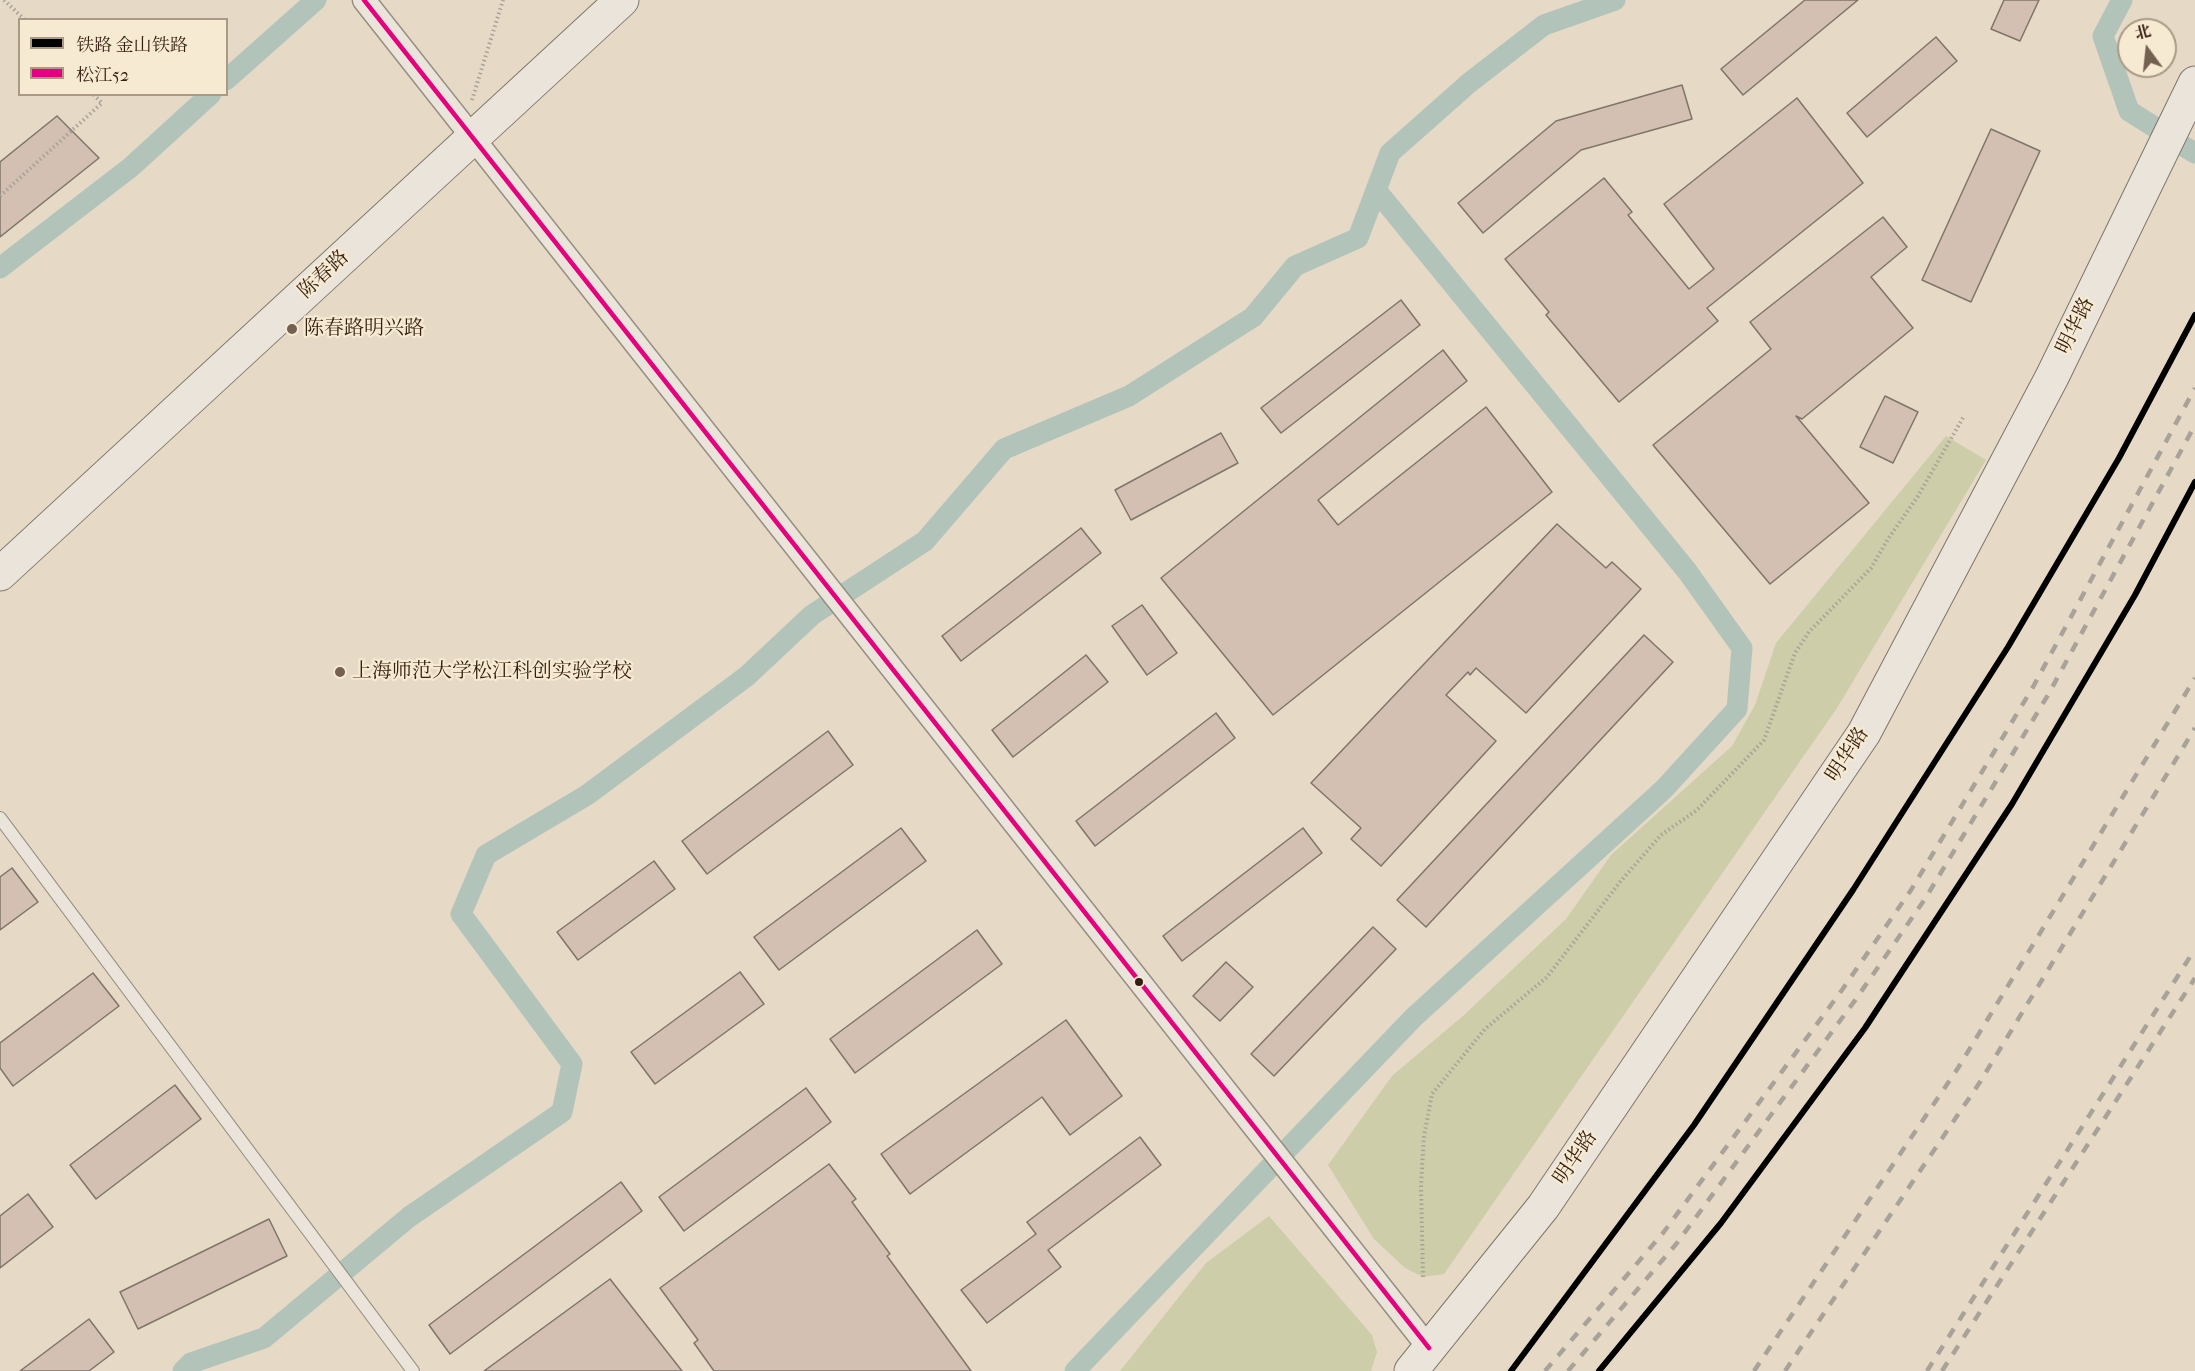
<!DOCTYPE html>
<meta charset="utf-8">
<style>
body{margin:0}
#map{position:relative;width:2195px;height:1371px;overflow:hidden;background:#e6dac6;font-family:"IM FELL French Canon","Noto Serif SC",serif}
canvas{display:block}
.legend{position:absolute;left:18px;top:18px;width:210px;height:78px;box-sizing:border-box;background:#f7ead2;border:2px solid #a99985;margin:0;padding:8px 10px;list-style:none;font-size:18px;color:#351f12}
.legend li{display:flex;align-items:center;gap:12px;height:30px}
.legend b{width:30px;border:2px solid #a99985}
.north{position:absolute;left:2117px;top:18px;width:60px;height:60px;box-sizing:border-box;background:#f7ead2;border:2px solid #a99985;border-radius:50%;rotate:345deg;font-size:16px;font-weight:700;line-height:24px;text-align:center;color:#351f12}
.north::after{content:'';display:block;margin:auto;width:21px;height:27px;background:#736051;clip-path:polygon(50% 0,100% 100%,50% 72%,0 100%)}
</style>
<div id="map">
<canvas width="2195" height="1371"></canvas>
<ul class="legend">
<li><b style="height:8px;background:#000"></b>铁路 金山铁路</li>
<li><b style="height:8px;background:#e5007d"></b>松江52</li>
</ul>
<div class="north">北</div>
</div>
<script>
const g = document.querySelector('canvas').getContext('2d');
g.lineJoin = 'round';
function fillPath(path, color) { g.fillStyle = color; g.fill(path, 'evenodd'); }
const shape = rows => new Path2D(rows.map(r => 'M' + r).join(''));
function trace(path, color, width, dash) { g.strokeStyle = color; g.lineWidth = width; g.lineCap = dash ? 'butt' : 'round'; g.setLineDash(dash || []); g.stroke(path); }
function write(font, color, halo, rows, align = 'center') {
  g.font = font + ' "IM FELL French Canon","Noto Serif SC",serif'; g.lineWidth = 4.5; g.setLineDash([]); g.textBaseline = 'middle'; g.strokeStyle = halo; g.fillStyle = color; for (const [text, x, y, turn = 0] of rows) {
    g.save(); g.translate(x, y); g.rotate((+turn || 0) * Math.PI / 180); g.textAlign = isNaN(turn) ? turn : align; if (halo) g.strokeText(text, 0, 0); g.fillText(text, 0, 0); g.restore();
  }
}
fillPath(shape([
 [1946,436,1986,460,1837,708,1444,1274,1423,1277,1405,1268,1374,1239,1328,1165,1392,1076,1464,1015,1566,919,1611,855,1732,746,1755,705,1776,643],
 [1269,1216,1372,1335,1377,1352,1371,1371,1120,1371,1206,1263]
]), '#cdcda9');
trace(shape([
 [2122,0,2103,36,2129,111,2153,126],
 [226,80,316,0],
 [2185,147,2195,153],
 [0,268,131,167,211,94],
 [183,1371,191,1363,264,1338,409,1217,562,1112,572,1064,461,914,486,855,587,795,747,676,812,615,925,541,1004,449,1129,396,1253,317,1295,266,1358,238,1390,153,1469,83,1544,25,1615,0],
 [1075,1371,1413,1018,1664,789,1737,709,1742,648,1687,571,1376,190]
]), '#b2c4ba', 21);
const building = shape([
 [1805,0,1858,0,1743,95,1721,69,1805,0],
 [2004,0,2039,0,2020,41,1991,29,2004,0],
 [1936,37,1957,61,1867,137,1847,113,1936,37],
 [1682,85,1692,119,1581,150,1483,233,1458,203,1556,121,1682,85],
 [1797,98,1863,183,1707,308,1718,321,1619,402,1546,315,1549,312,1505,259,1604,178,1632,212,1628,215,1689,289,1714,269,1664,204,1797,98],
 [57,116,99,158,0,237,0,162,57,116],
 [1991,129,2040,151,1971,302,1922,280,1991,129],
 [1883,217,1907,247,1871,277,1913,328,1802,419,1796,416,1869,503,1770,584,1653,445,1771,349,1750,322,1883,217],
 [1401,300,1420,325,1281,433,1261,408,1401,300],
 [1443,350,1467,381,1318,500,1338,525,1486,407,1552,492,1273,715,1161,578,1443,350],
 [1885,396,1918,412,1893,463,1860,447,1885,396],
 [1221,433,1238,463,1131,520,1115,490,1221,433],
 [1557,524,1606,568,1612,562,1641,589,1526,713,1476,668,1470,675,1468,672,1446,695,1496,741,1381,866,1351,839,1361,828,1311,783,1557,524],
 [1081,528,1101,553,961,661,942,636,1081,528],
 [1142,605,1177,653,1147,675,1112,626,1142,605],
 [1644,635,1673,662,1426,927,1397,900,1644,635],
 [1086,655,1108,682,1013,757,992,730,1086,655],
 [1216,713,1235,738,1095,846,1076,821,1216,713],
 [828,731,853,765,707,874,682,841,828,731],
 [901,828,926,861,779,970,754,937,901,828],
 [1303,828,1322,853,1182,961,1163,936,1303,828],
 [654,861,675,889,578,960,557,932,654,861],
 [12,868,38,902,0,930,0,877,12,868],
 [1373,927,1396,949,1274,1076,1251,1054,1373,927],
 [977,930,1002,964,855,1073,830,1039,977,930],
 [1226,962,1253,987,1220,1021,1193,996,1226,962],
 [740,972,764,1004,655,1084,631,1052,740,972],
 [93,973,119,1006,13,1086,0,1068,0,1043,93,973],
 [1066,1020,1122,1096,1070,1135,1042,1097,910,1194,881,1154,1066,1020],
 [175,1085,201,1119,96,1199,70,1165,175,1085],
 [806,1088,831,1122,684,1231,659,1197,806,1088],
 [1140,1137,1161,1165,1048,1250,1061,1267,987,1323,961,1290,1036,1234,1027,1222,1140,1137],
 [829,1164,856,1199,852,1202,890,1254,887,1256,971,1371,714,1371,694,1343,698,1340,660,1288,829,1164],
 [621,1182,642,1211,450,1354,429,1325,621,1182],
 [28,1194,53,1227,0,1268,0,1216,28,1194],
 [269,1219,287,1256,138,1329,120,1292,269,1219],
 [610,1279,682,1371,484,1371,610,1279],
 [89,1319,114,1352,89,1371,20,1371,89,1319]
]);
fillPath(building, '#d3c0b3');
trace(building, '#7f7569', 1.5);
const lane = shape([
 [0,818,413,1371]
]);
const street = shape([
 [364,0,1429,1348]
]);
const secondary = shape([
 [0,574,622,0],
 [1411,1371,1543,1207,1864,733,2052,377,2195,83]
]);
trace(lane, '#978e81', 14);
trace(street, '#978e81', 25);
trace(secondary, '#7f7569', 35);
trace(shape([
 [4,0,25,20],
 [472,100,503,0],
 [0,196,102,103,93,94],
 [1423,1277,1421,1185,1424,1136,1432,1094,1485,1029,1547,977,1620,882,1661,835,1697,810,1764,740,1795,653,1809,632,1871,568,1888,539,1918,496,1964,416]
]), '#a8a299', 4, [1.5, 3]);
trace(lane, '#eae4da', 12);
trace(street, '#eae4da', 22);
trace(secondary, '#eae4da', 33);
trace(shape([
 [1545,1371,1663,1233,1842,990,1911,890,2033,687,2195,388],
 [1568,1371,1677,1243,1856,999,1925,899,2048,695,2195,425],
 [1754,1371,1958,1068,2195,678],
 [1785,1371,1980,1082,2195,728],
 [1927,1371,2195,949],
 [1942,1371,2195,978]
]), '#a8a299', 4.5, [10, 10]);
trace(shape([
 [364,0,1429,1348]
]), '#e5007d', 4.5);
trace(shape([
 [1511,1371,1694,1125,1853,890,2008,647,2119,458,2195,315],
 [1599,1371,1721,1223,1865,1028,2012,804,2135,595,2195,482]
]), '#000', 6);
for (const [x, y, r, color] of [
 [292,329,6,"#736051"],
 [340,672,6,"#736051"],
 [1139,982,5,"#351f12"]
]) { const dot = new Path2D(); dot.arc(x, y, r, 0, 2 * Math.PI); g.fillStyle = color; g.fill(dot); trace(dot, '#f7ead2', 2); }
write('20px', '#351f12', '#f7ead2', [
 ["陈春路",324,275,-43],
 ["明华路",2076,326,-64],
 ["明华路",1848,755,-57],
 ["明华路",1576,1158,-56]
]);
write('20px', '#351f12', '#f7ead2', [
 ["陈春路明兴路",304,329],
 ["上海师范大学松江科创实验学校",352,672]
], 'left');
</script>
